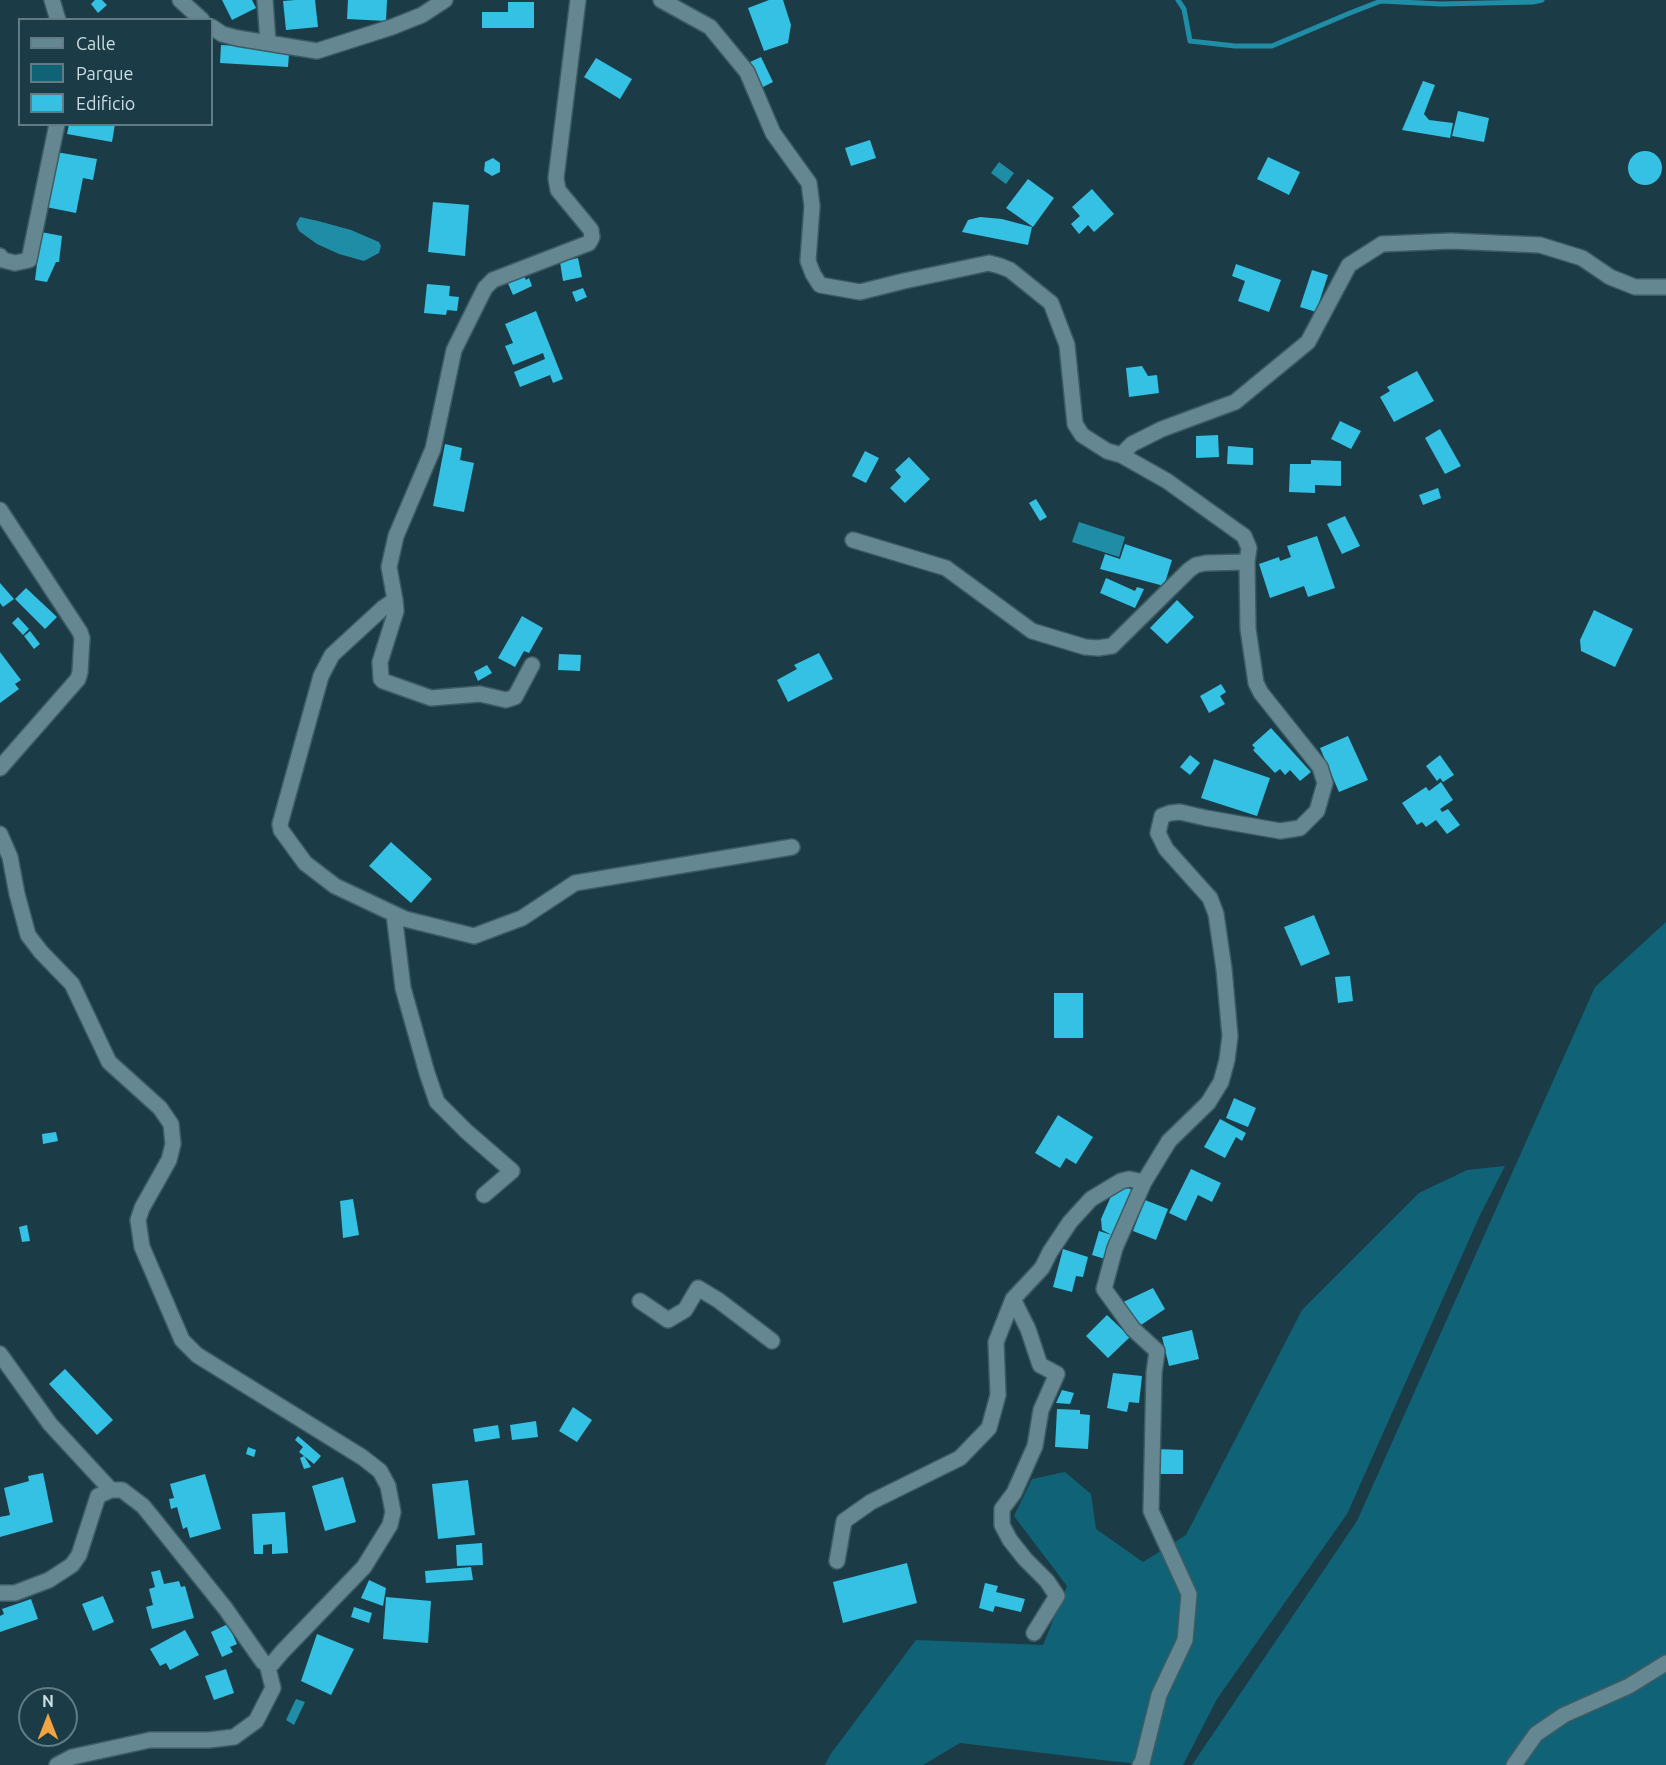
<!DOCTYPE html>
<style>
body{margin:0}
#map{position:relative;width:1666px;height:1765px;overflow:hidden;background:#1b3c46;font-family:Ubuntu,sans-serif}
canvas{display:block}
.legend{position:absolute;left:18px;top:18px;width:195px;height:108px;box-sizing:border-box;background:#1b3c46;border:2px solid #617c85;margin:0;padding:8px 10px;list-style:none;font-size:18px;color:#cadde3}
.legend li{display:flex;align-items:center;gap:12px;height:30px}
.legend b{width:30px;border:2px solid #617c85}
.north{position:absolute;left:18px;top:1687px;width:60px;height:60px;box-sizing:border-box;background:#1b3c46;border:2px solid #617c85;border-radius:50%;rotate:0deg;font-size:16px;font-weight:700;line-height:24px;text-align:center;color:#cadde3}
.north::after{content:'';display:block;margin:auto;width:21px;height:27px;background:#f3a442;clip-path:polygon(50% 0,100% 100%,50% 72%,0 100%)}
</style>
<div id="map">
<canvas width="1666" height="1765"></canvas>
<ul class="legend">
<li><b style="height:8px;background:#648792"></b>Calle</li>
<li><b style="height:16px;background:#106376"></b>Parque</li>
<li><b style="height:16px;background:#34c1e3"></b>Edificio</li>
</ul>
<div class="north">N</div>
</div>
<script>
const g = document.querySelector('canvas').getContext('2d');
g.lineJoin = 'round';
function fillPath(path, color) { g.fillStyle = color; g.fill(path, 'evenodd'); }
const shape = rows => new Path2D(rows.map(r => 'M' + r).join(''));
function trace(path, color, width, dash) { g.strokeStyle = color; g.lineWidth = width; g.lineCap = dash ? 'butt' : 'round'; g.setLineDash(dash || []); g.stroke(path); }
fillPath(shape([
 [1666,922,1666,1765,1192,1765,1357,1521,1595,987],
 [1505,1166,1480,1215,1347,1514,1217,1699,1183,1765,1153,1765,1110,1761,960,1743,923,1765,825,1765,830,1755,916,1640,1043,1645,1067,1586,1014,1516,1032,1479,1065,1472,1091,1494,1096,1529,1143,1562,1186,1535,1302,1310,1419,1193,1467,1170]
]), '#106376');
fillPath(shape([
 [999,162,1014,173,1006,184,991,173],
 [300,217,318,221,351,230,379,242,381,246,379,253,364,261,339,254,317,244,299,231,296,224],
 [1079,522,1125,537,1119,557,1072,542],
 [296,1699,305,1702,294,1725,286,1720]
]), '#208da6');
trace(shape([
 [1178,0,1184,9,1190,41,1235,46,1272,46,1350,13,1381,1,1440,4,1533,2,1542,0]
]), '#208da6', 5);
fillPath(shape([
 [95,0,102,0,107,5,98,13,91,4],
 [222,0,252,0,256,8,232,20],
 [295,0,315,0,318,27,286,30,283,1],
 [348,0,387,0,386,21,347,19],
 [769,0,783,0,791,25,788,43,764,51,748,8],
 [508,2,534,2,534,28,482,28,482,12,508,12],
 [221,45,278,48,284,54,289,54,288,67,220,63],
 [761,57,773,82,763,87,750,62],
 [596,58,632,79,620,99,584,77],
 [1423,81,1435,85,1424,114,1429,120,1453,123,1450,138,1402,130],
 [1458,111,1489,118,1484,142,1452,136],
 [69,124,115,124,112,142,67,134],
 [870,140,876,158,851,166,845,148],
 '1628 168a17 17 0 1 1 34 0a17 17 0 1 1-34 0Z',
 [56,152,97,159,93,180,83,178,76,213,46,207],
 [1268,157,1300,172,1289,195,1257,179],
 [493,158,500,163,500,172,492,176,484,171,485,162],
 [1028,179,1054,198,1033,227,1006,208],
 [1092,189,1114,214,1094,232,1088,225,1079,234,1071,224,1080,216,1072,207],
 [433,202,469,205,465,256,428,252],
 [980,217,1002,219,1032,227,1028,245,962,232,968,220],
 [41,232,62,236,59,262,56,262,47,282,35,280],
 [578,258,582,277,563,281,560,262],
 [1236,264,1281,280,1269,312,1238,301,1245,281,1232,276],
 [1312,270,1328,275,1316,312,1300,307],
 [523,274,526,280,529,278,532,286,513,295,507,281],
 [427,284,450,286,449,296,459,297,457,311,447,310,446,315,424,313],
 [583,288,587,297,576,302,572,292],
 [536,311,563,379,553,383,550,375,520,387,514,372,545,359,543,353,513,365,505,346,513,343,505,324],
 [1142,366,1148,376,1157,375,1159,393,1129,397,1126,368],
 [1417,371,1434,401,1394,422,1380,397,1390,391,1387,387],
 [1340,421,1361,431,1351,449,1331,439],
 [1440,429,1461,466,1445,474,1425,438],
 [1218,435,1219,457,1196,458,1196,436],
 [445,444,462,448,460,460,474,463,464,512,433,506],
 [1228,446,1253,448,1253,465,1227,464],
 [865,451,879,458,866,483,852,476],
 [909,457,930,479,905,503,890,488,901,477,895,470],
 [1311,460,1341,461,1341,486,1315,485,1315,493,1289,492,1290,464,1311,464],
 [1438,488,1441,498,1423,505,1419,495],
 [1036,499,1047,517,1040,521,1029,503],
 [1345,516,1360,546,1342,554,1327,524],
 [1317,536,1335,588,1308,597,1304,586,1270,598,1259,564,1279,557,1280,561,1291,557,1287,546],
 [1125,544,1172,560,1164,586,1100,569,1105,554,1120,559],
 [1106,578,1135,591,1137,587,1144,589,1135,608,1100,593],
 [0,583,14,599,3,607,0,603],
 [26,588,57,617,45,629,15,599],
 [1177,600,1194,617,1167,644,1150,628],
 [1594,610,1633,629,1615,667,1581,651,1580,640],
 [522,616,543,628,529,653,524,651,515,667,498,658],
 [18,617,29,629,23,635,12,623],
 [30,631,40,644,34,649,24,636],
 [0,652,21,680,15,684,19,689,0,703],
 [819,653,833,679,788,702,777,680,797,669,794,665],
 [559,654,581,655,580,671,558,670],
 [487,665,492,673,478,681,474,672],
 [1221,684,1226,692,1220,696,1225,704,1209,713,1200,696],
 [1271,728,1311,772,1300,781,1290,770,1285,775,1280,769,1275,773,1253,750,1255,748,1252,745],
 [1348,736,1368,780,1339,792,1320,748],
 [1190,755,1200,763,1190,775,1180,767],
 [1440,755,1454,775,1443,782,1440,778,1437,781,1426,766],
 [1214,759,1270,778,1257,816,1201,798],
 [1441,782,1453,800,1440,809,1442,812,1448,809,1460,825,1447,834,1436,820,1426,827,1422,822,1417,825,1402,803,1426,787,1429,791],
 [391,842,432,879,411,903,369,866],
 [1314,915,1330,954,1301,966,1284,927],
 [1350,976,1353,1001,1338,1003,1335,977],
 [1054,993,1083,993,1083,1038,1054,1038],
 [1234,1098,1256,1108,1248,1127,1226,1118],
 [1058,1115,1093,1137,1076,1164,1066,1158,1060,1168,1035,1153],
 [1220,1119,1246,1133,1242,1141,1236,1137,1225,1158,1204,1147],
 [56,1132,58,1141,43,1144,42,1134],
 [1191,1169,1221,1183,1212,1202,1198,1195,1186,1221,1169,1213],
 [1126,1187,1134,1191,1112,1235,1102,1230,1101,1219,1112,1194],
 [353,1199,359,1235,343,1238,340,1201],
 [1145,1200,1168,1209,1156,1240,1133,1231],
 [27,1225,30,1241,22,1242,19,1227],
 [1099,1231,1112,1235,1105,1259,1092,1255],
 [1063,1249,1088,1257,1083,1277,1076,1276,1072,1292,1053,1287],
 [1153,1288,1165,1309,1141,1325,1119,1304],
 [1107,1315,1130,1337,1108,1358,1086,1336],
 [1192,1330,1199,1359,1169,1366,1162,1337],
 [65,1369,113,1420,97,1435,49,1384],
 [1113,1373,1142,1376,1139,1403,1129,1402,1127,1412,1107,1408],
 [1062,1390,1074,1393,1070,1404,1056,1403],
 [573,1407,592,1420,577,1442,559,1431],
 [1057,1409,1080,1410,1080,1414,1090,1415,1088,1449,1055,1447],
 [536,1421,538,1437,512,1440,510,1425],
 [498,1425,500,1438,475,1442,473,1429],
 [298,1436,321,1456,314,1464,299,1452,303,1447,295,1440],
 [248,1447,256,1450,254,1457,246,1454],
 [1156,1449,1183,1450,1183,1474,1156,1474],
 [304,1456,311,1467,304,1469,300,1458],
 [43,1473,53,1522,0,1537,0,1517,10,1515,4,1488,29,1481,28,1476],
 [205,1474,221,1529,190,1538,187,1527,183,1529,177,1507,171,1509,169,1499,174,1498,170,1484],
 [343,1477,356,1522,325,1531,312,1486],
 [468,1480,475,1535,438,1539,432,1484],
 [285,1512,288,1553,272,1554,272,1544,263,1545,263,1554,254,1554,252,1514],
 [482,1543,483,1565,457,1566,456,1545],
 [907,1563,917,1603,843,1623,833,1582],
 [471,1567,473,1580,426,1583,425,1571],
 [160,1570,164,1584,179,1581,181,1587,185,1586,194,1618,152,1629,146,1607,153,1605,149,1589,155,1587,151,1572],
 [369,1580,386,1588,383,1606,361,1598],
 [985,1583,998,1586,996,1592,1025,1599,1021,1612,995,1606,993,1612,979,1608],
 [103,1596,114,1622,93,1631,82,1604],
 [386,1597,431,1601,428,1643,383,1639],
 [31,1599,38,1619,0,1632,0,1616,4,1614,2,1609],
 [354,1607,372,1613,369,1623,351,1617],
 [228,1624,237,1644,230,1647,233,1652,222,1657,211,1632],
 [185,1630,199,1655,170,1670,166,1663,160,1666,150,1649],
 [317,1634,354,1649,331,1695,301,1681],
 [226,1669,234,1693,214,1700,205,1676]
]), '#34c1e3');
const minor = shape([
 [52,0,58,20],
 [180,0,202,20],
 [265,0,268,42],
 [578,0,556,178,558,190,591,230,592,237,589,243,493,280,485,288,454,350,433,449,396,536,389,567,395,600,383,608,332,655,321,676,280,824,281,830,305,863,335,886,405,919,474,936,522,918,575,883,792,847],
 [661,0,710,27,747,72,773,133,809,183,812,206,808,261,813,274,820,285,860,292,904,281,989,263,1000,266,1010,270,1051,303,1067,345,1075,424,1082,435,1107,451,1121,455,1167,481,1244,536,1249,548,1247,562,1248,629,1256,683,1261,693,1320,767,1325,783,1317,811,1300,828,1280,831,1206,818,1180,812,1170,813,1162,816,1158,833,1166,849,1210,898,1216,914,1224,969,1230,1036,1227,1060,1221,1082,1208,1103,1169,1141,1144,1182,1115,1248,1104,1289,1133,1329,1157,1351,1154,1373,1151,1511,1189,1594,1185,1640,1159,1695,1142,1763,1140,1765],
 [212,27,222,34,237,38,317,51,392,27,422,15,445,0],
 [0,256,3,260,15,263,29,260,57,124],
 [1121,455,1132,444,1162,429,1235,402,1308,342,1349,265,1382,244,1451,241,1540,245,1582,258,1610,277,1635,287,1666,287],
 [0,510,80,632,82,638,80,672,78,679,0,768],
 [853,540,946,568,1032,631,1085,647,1098,648,1112,646,1189,570,1196,565,1206,563,1247,562],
 [395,600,396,611,380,662,381,679,383,681,431,698,480,694,506,700,515,697,532,665],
 [0,834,10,857,17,894,28,935,41,952,72,984,109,1062,160,1108,171,1124,173,1144,169,1160,142,1208,138,1220,142,1247,182,1340,197,1355,362,1457,380,1471,388,1486,393,1512,390,1525,364,1567,282,1652,272,1664,267,1664,263,1662,225,1608,152,1517,143,1506,122,1490,111,1490,98,1496,79,1555,72,1565,49,1580,15,1593,0,1593],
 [394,914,403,988,427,1073,437,1102,466,1131,512,1171,484,1195],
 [1013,1299,1028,1329,1040,1365,1057,1374,1041,1410,1035,1446,1014,1493,1002,1509,1002,1525,1010,1540,1025,1559,1047,1581,1057,1596,1034,1633],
 [640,1301,668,1320,685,1310,698,1288,718,1300,772,1341],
 [0,1354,50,1424,111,1490],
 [837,1561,844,1521,871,1502,960,1458,989,1428,998,1395,996,1342,1013,1299,1042,1268,1050,1252,1070,1222,1091,1199,1121,1181,1129,1179,1144,1182],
 [57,1765,72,1757,150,1740,209,1740,234,1737,256,1721,273,1688,267,1664],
 [1514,1765,1536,1734,1564,1715,1629,1686,1666,1663]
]);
trace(minor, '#3d5b63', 18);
trace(minor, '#648792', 15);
</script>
